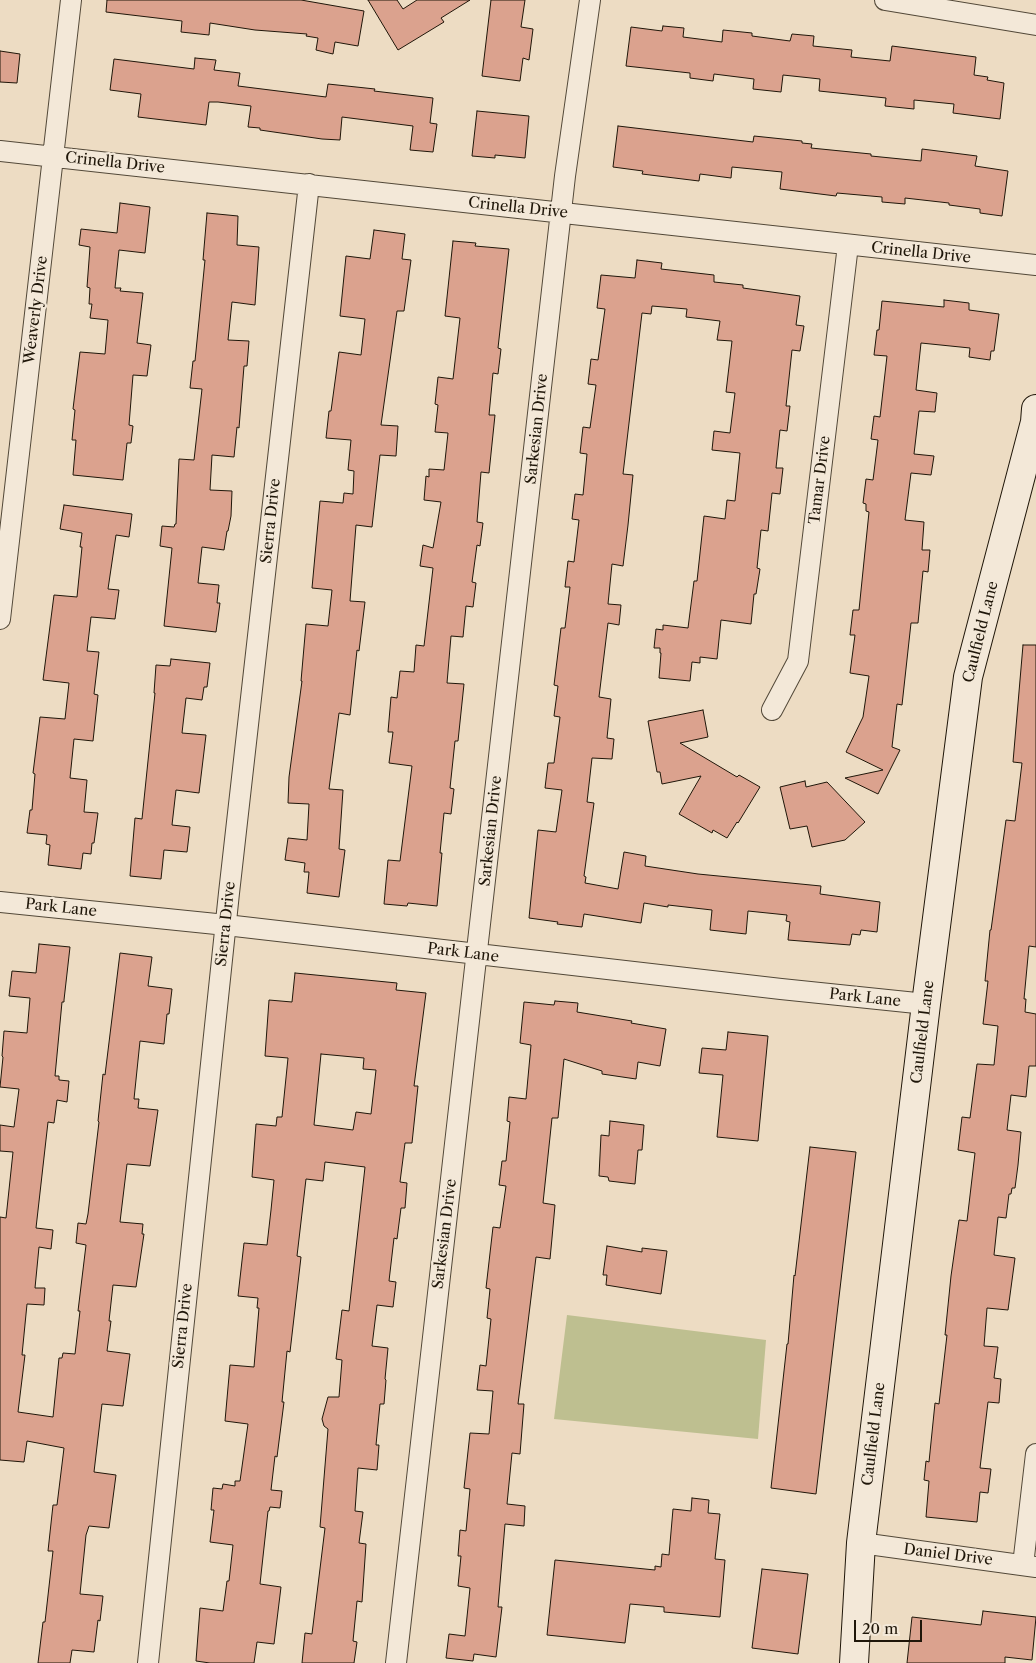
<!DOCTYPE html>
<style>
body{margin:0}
#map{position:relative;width:1036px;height:1663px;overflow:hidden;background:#eddcc3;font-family:"Libre Caslon Text",serif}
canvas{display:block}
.scale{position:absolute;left:854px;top:1620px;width:68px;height:22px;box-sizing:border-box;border:2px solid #1f1609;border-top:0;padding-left:6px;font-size:15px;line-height:18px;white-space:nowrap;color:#1f1609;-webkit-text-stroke:4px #f3e8d8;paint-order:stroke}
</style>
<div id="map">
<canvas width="1036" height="1663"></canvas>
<div class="scale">20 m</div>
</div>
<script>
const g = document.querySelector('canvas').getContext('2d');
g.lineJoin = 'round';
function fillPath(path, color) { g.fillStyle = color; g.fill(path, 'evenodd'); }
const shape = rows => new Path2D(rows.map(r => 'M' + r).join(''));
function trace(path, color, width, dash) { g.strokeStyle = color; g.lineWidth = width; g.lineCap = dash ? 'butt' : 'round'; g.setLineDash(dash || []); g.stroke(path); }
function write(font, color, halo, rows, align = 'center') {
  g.font = font + ' "Libre Caslon Text",serif'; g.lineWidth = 4.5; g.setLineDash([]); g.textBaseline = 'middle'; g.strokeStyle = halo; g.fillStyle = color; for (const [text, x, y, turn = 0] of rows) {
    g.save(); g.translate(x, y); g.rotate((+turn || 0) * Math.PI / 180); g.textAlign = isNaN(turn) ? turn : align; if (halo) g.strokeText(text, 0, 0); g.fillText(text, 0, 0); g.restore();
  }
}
fillPath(shape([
 [567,1315,766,1340,758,1439,554,1419]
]), '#bebf90');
const building = shape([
 [107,0,301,0,364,11,358,46,335,42,333,54,316,50,318,38,306,36,307,34,255,30,210,23,209,35,181,32,182,21,106,12,107,0],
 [368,0,397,0,403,9,417,0,470,0,441,18,444,22,398,50,368,0],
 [491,0,525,0,521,27,533,29,529,60,523,58,520,81,482,76,491,0],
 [663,26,684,28,683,37,722,42,723,30,752,33,752,36,790,41,792,34,814,36,813,46,852,50,851,57,890,61,892,46,976,57,974,75,988,77,987,80,1004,83,1000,119,953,113,954,104,914,100,914,109,885,106,886,98,819,91,820,79,783,75,781,92,753,89,754,79,714,74,713,81,690,78,690,73,626,66,631,27,662,31,663,26],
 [0,51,20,54,17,83,0,82,0,51],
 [195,58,216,60,214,70,240,73,238,86,326,97,328,84,375,89,374,91,433,98,430,123,437,124,433,152,410,150,413,126,342,117,340,140,322,139,260,130,260,128,248,127,251,106,218,102,209,102,206,125,138,117,141,94,110,90,114,59,194,69,195,58],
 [477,111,529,116,525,158,495,155,495,158,472,156,477,111],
 [618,126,753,142,754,136,802,141,802,143,812,144,811,148,871,154,871,156,921,161,922,149,977,156,975,166,1008,171,1002,216,980,213,980,209,949,205,949,203,905,198,905,204,882,202,882,197,837,193,836,196,780,189,782,172,732,167,731,178,700,174,699,181,642,174,643,171,613,167,618,126],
 [120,203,150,207,145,253,119,250,115,288,121,288,120,291,143,293,137,343,151,345,147,376,133,375,129,425,133,426,131,443,127,443,123,480,73,475,76,440,72,440,75,410,73,409,80,352,105,354,108,320,90,318,92,304,89,304,90,288,87,287,90,247,79,245,81,229,117,233,120,203],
 [207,213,238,216,237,245,259,247,255,305,232,302,228,340,249,341,247,366,244,366,239,428,237,427,234,457,212,455,210,490,232,491,231,516,228,531,227,531,224,550,202,547,198,583,219,585,217,603,220,603,216,632,164,626,172,548,160,546,162,526,174,527,175,524,176,524,179,459,194,460,202,389,190,388,193,361,195,361,205,260,203,260,207,213],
 [374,230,405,234,402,259,411,260,404,311,397,311,381,425,398,426,396,456,380,455,372,527,356,525,350,601,365,602,359,651,357,650,350,715,339,713,329,789,343,790,339,849,345,850,339,897,307,893,309,872,304,872,305,863,285,860,288,838,307,840,309,804,288,803,289,777,302,681,301,681,306,624,328,626,332,590,312,588,320,501,343,503,344,493,353,494,354,471,348,470,351,440,326,438,329,411,331,411,339,352,361,355,365,319,340,316,346,256,370,259,374,230],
 [453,241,476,243,475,246,509,249,498,348,501,349,498,374,493,373,489,415,495,415,489,473,481,472,477,522,483,523,480,546,477,545,472,582,476,583,473,607,466,606,463,637,451,636,447,683,464,684,458,741,455,741,450,788,454,789,451,814,444,813,440,853,442,853,437,906,408,903,407,906,384,904,388,860,400,861,412,766,389,763,393,732,388,732,391,697,397,698,400,671,414,672,416,645,424,646,433,568,420,566,423,545,433,548,441,502,424,500,426,476,429,477,429,469,444,470,448,433,435,432,438,405,435,404,438,377,453,379,460,318,445,316,453,241],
 [637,260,662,263,661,269,714,275,714,282,743,285,743,288,800,296,796,325,804,326,800,351,792,350,786,406,790,406,787,431,780,430,776,468,783,468,780,494,772,493,768,531,761,530,757,568,760,569,756,594,754,594,751,624,721,620,717,659,700,657,700,663,692,662,690,681,659,678,661,653,660,653,660,648,654,648,656,629,663,630,663,625,688,628,694,581,697,581,704,516,725,519,727,500,735,501,740,453,712,450,714,431,730,433,735,393,726,392,732,341,717,340,720,321,686,317,687,309,652,306,651,314,642,313,623,474,633,475,628,525,623,566,612,564,608,604,621,605,619,625,608,623,599,697,611,699,607,738,614,739,612,759,592,758,587,802,594,803,584,876,586,877,585,883,618,889,624,852,646,856,645,866,698,874,821,886,820,894,880,902,877,932,861,930,860,935,852,934,850,945,788,940,790,922,786,921,787,915,748,911,746,934,710,930,712,910,668,905,668,907,644,903,641,923,584,914,582,927,557,924,558,922,529,918,538,830,556,832,562,790,545,788,548,763,554,763,560,717,554,716,558,686,554,685,561,628,565,628,570,587,565,587,568,561,574,562,579,520,572,519,575,494,583,495,587,454,580,453,583,427,590,428,596,385,588,384,591,359,598,360,605,309,597,308,601,275,635,278,637,260],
 [944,300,969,303,969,310,999,314,994,351,991,351,990,360,969,357,970,348,921,343,916,390,937,393,935,412,919,411,914,454,934,456,931,475,911,473,905,520,924,522,922,550,930,550,928,572,923,571,918,623,911,623,902,705,897,704,892,747,900,750,878,794,845,778,883,770,846,752,863,717,869,676,850,673,855,635,850,635,853,610,859,610,869,512,866,511,866,504,863,503,866,479,873,480,878,440,871,439,874,416,880,417,887,356,874,355,877,330,879,330,882,301,944,307,944,300],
 [64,505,132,514,129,537,116,535,108,589,119,590,115,619,91,617,87,651,99,652,94,694,98,695,93,741,74,739,70,778,87,780,84,812,98,813,94,843,92,843,91,854,83,853,81,869,48,865,50,845,46,844,47,835,27,833,30,810,32,810,35,774,33,773,40,717,65,719,69,683,43,680,54,595,77,597,82,547,80,547,82,533,60,529,64,505],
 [1023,645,1036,645,1036,947,1029,946,1024,999,1026,999,1025,1012,1036,1014,1036,1066,1029,1066,1026,1097,1011,1095,1007,1130,1021,1132,1018,1165,1015,1188,1012,1188,1011,1194,1009,1194,1006,1218,998,1217,994,1255,1015,1258,1008,1310,987,1308,984,1346,998,1347,994,1378,1001,1379,999,1403,988,1402,980,1468,991,1469,988,1493,980,1492,977,1522,926,1517,929,1481,924,1480,926,1461,929,1462,935,1403,939,1404,947,1335,945,1335,951,1276,959,1220,967,1221,975,1153,958,1150,962,1117,970,1118,977,1064,994,1065,998,1026,983,1024,988,981,985,981,990,930,991,930,1006,820,1015,821,1022,763,1013,762,1023,645],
 [171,659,210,663,207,687,204,687,202,700,186,698,182,733,206,735,199,793,176,790,172,825,190,827,187,852,164,850,161,879,130,876,135,818,142,819,155,693,154,693,156,665,170,666,171,659],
 [703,710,708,737,680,743,737,777,739,775,760,787,738,823,737,822,727,838,713,830,712,833,679,814,701,776,662,784,660,772,657,772,648,721,703,710],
 [805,781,806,787,827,782,865,822,845,840,812,847,807,826,790,829,780,787,805,781],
 [39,944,70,947,64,1000,64,1002,62,1002,55,1076,59,1076,59,1080,69,1081,67,1102,57,1100,54,1123,48,1122,36,1228,53,1230,51,1249,39,1247,35,1288,45,1288,44,1305,27,1304,22,1355,25,1355,18,1412,53,1417,59,1358,62,1358,63,1353,75,1354,80,1311,78,1311,86,1245,76,1243,78,1223,86,1224,88,1214,99,1122,98,1121,103,1074,105,1075,120,953,152,957,148,986,172,989,169,1014,167,1014,164,1044,140,1041,134,1099,139,1099,138,1108,158,1110,150,1166,127,1164,120,1222,143,1224,142,1234,144,1234,136,1287,113,1285,109,1321,111,1321,107,1351,130,1354,123,1406,102,1404,94,1472,116,1475,109,1528,89,1526,86,1535,80,1594,103,1596,100,1621,98,1620,94,1652,72,1650,70,1663,38,1663,43,1622,45,1622,53,1551,48,1551,53,1505,57,1505,64,1448,27,1441,24,1462,0,1460,0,1217,6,1218,13,1152,0,1151,0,1125,14,1127,19,1089,0,1087,3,1057,2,1056,4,1031,27,1033,30,998,9,996,12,971,36,973,39,944],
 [295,973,397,983,396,990,426,993,414,1086,418,1086,412,1143,405,1143,400,1182,407,1183,405,1208,401,1208,397,1239,394,1238,389,1281,396,1282,393,1307,377,1305,372,1346,388,1348,385,1379,386,1380,384,1404,380,1404,376,1445,379,1445,377,1470,358,1468,355,1511,363,1512,359,1543,366,1544,362,1602,357,1601,353,1641,357,1642,354,1663,302,1663,305,1633,312,1634,325,1528,320,1527,328,1429,324,1426,322,1419,328,1397,339,1397,342,1360,336,1359,342,1310,349,1311,365,1167,325,1162,323,1181,306,1179,297,1256,301,1257,290,1352,287,1351,282,1402,284,1402,277,1457,275,1456,271,1490,282,1491,280,1508,270,1507,269,1511,268,1511,260,1584,281,1587,274,1644,257,1642,254,1663,210,1663,196,1661,200,1608,223,1611,227,1581,229,1581,233,1545,210,1542,214,1510,211,1510,213,1488,222,1489,223,1484,235,1486,235,1481,240,1481,248,1424,225,1421,230,1365,254,1367,259,1308,257,1308,258,1298,238,1296,244,1243,267,1245,271,1210,274,1180,252,1177,256,1124,276,1126,277,1117,282,1117,288,1058,265,1056,269,1000,292,1002,295,973],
 [321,1054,364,1058,363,1069,376,1070,371,1114,356,1112,353,1130,314,1125,321,1054],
 [555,1001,578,1003,577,1012,632,1021,631,1023,666,1029,660,1066,638,1062,636,1079,602,1074,602,1071,564,1059,558,1118,552,1118,543,1203,555,1205,552,1238,550,1259,536,1257,518,1404,524,1404,520,1454,512,1453,507,1504,525,1506,524,1526,505,1524,498,1607,502,1607,496,1657,474,1654,473,1661,446,1658,449,1634,465,1636,470,1588,458,1586,461,1556,458,1556,460,1530,466,1531,470,1489,464,1488,470,1433,489,1434,493,1391,477,1390,480,1365,486,1366,491,1319,487,1318,490,1289,486,1288,493,1227,500,1228,506,1186,499,1185,502,1161,506,1161,510,1122,507,1121,509,1097,526,1099,531,1045,520,1043,524,1002,554,1005,555,1001],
 [728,1032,768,1036,758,1141,717,1137,723,1075,699,1073,702,1048,726,1050,728,1032],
 [610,1121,644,1125,642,1150,638,1150,635,1184,609,1181,608,1177,599,1176,601,1135,609,1136,610,1121],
 [810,1147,856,1152,816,1494,771,1488,787,1344,788,1344,794,1275,795,1276,810,1147],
 [607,1246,642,1252,642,1248,667,1251,661,1294,606,1285,607,1275,603,1275,607,1246],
 [692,1498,709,1500,708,1513,720,1514,715,1559,725,1560,720,1617,664,1612,664,1607,630,1604,625,1643,547,1635,555,1560,655,1570,655,1566,661,1567,662,1554,669,1555,673,1509,691,1511,692,1498],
 [762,1569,808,1574,798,1654,752,1648,762,1569],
 [983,1611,1036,1617,1032,1660,1005,1657,1005,1663,907,1663,912,1617,981,1625,983,1611]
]);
fillPath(building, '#dba28e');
trace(building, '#1f1609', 1);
const minor = shape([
 [885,0,1036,25],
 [0,151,1036,265],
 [0,619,71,0],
 [772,710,798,661,848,245],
 [0,902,226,925,781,989,926,1004],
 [861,1543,1036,1567],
 [1023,1565,1036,1454],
 [148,1663,229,893,309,184],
 [396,1663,565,176,590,0]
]);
const secondary = shape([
 [854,1663,861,1543,926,1004,968,677,1035,422,1036,409]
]);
trace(minor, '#524838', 22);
trace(secondary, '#1f1609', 30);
trace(minor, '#f3e8d8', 20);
trace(secondary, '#f3e8d8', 28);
write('15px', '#1f1609', '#f3e8d8', [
 ["Crinella Drive",115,163,6],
 ["Crinella Drive",518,208,6],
 ["Crinella Drive",921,253,6],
 ["Weaverly Drive",36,310,-83],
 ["Sarkesian Drive",537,429,-84],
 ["Tamar Drive",820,480,-83],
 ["Sierra Drive",271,521,-84],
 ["Caulfield Lane",981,632,-76],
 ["Sarkesian Drive",491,831,-84],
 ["Park Lane",61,908,6],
 ["Sierra Drive",226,924,-84],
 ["Park Lane",463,953,7],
 ["Park Lane",865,998,6],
 ["Caulfield Lane",923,1032,-83],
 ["Sarkesian Drive",445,1234,-83],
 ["Sierra Drive",183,1326,-84],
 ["Caulfield Lane",874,1434,-83],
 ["Daniel Drive",948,1555,7]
]);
</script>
